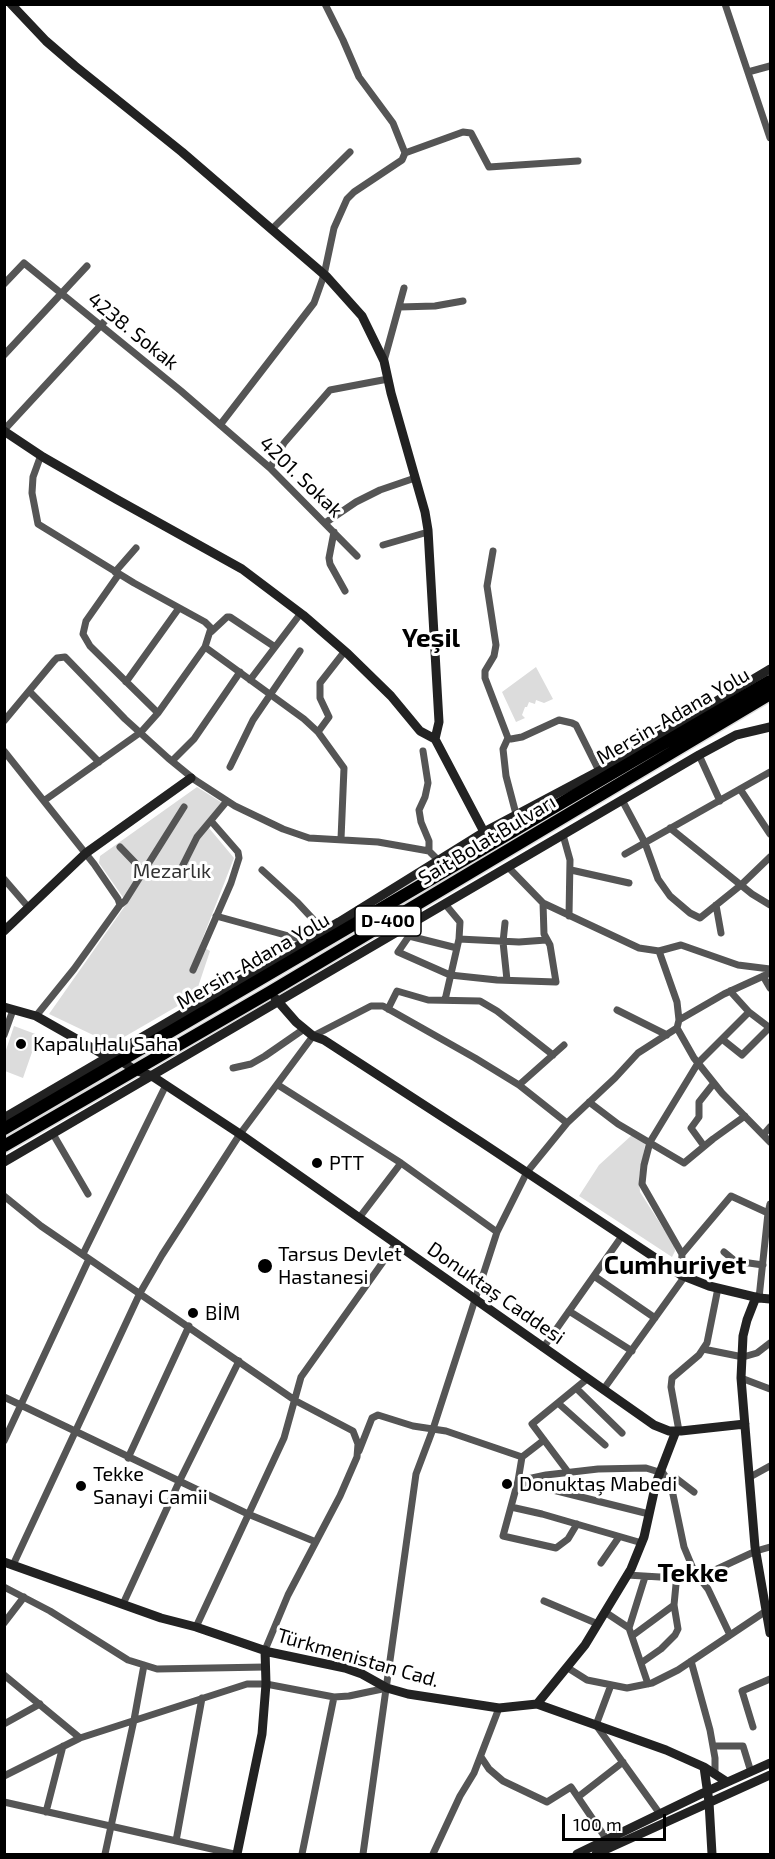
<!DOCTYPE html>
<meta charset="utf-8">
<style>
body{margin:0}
#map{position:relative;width:775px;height:1859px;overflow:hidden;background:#fff;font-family:"Exo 2",sans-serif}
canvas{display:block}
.frame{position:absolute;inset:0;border:6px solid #000;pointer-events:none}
.scale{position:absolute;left:562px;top:1814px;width:104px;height:27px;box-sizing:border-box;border:3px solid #000;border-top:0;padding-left:8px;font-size:18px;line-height:21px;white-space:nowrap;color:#000;-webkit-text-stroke:4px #fff;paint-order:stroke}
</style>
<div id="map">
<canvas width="775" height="1859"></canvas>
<div class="frame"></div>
<div class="scale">100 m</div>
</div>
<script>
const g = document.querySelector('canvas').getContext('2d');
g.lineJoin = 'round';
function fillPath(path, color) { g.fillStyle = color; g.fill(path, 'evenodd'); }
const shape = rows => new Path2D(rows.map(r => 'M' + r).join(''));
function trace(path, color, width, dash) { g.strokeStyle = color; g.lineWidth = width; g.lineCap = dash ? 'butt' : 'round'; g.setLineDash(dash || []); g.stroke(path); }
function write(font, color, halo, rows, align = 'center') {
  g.font = font + ' "Exo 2",sans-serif'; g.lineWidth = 6; g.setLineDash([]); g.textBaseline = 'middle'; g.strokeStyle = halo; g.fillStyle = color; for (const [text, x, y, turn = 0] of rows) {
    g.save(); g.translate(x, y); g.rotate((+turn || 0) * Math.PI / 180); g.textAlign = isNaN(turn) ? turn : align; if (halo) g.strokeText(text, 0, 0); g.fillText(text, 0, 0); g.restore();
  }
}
fillPath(shape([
 [536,667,553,699,544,703,536,700,535,704,529,702,527,707,525,707,522,715,525,718,516,722,502,692],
 [197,787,224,804,209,828,234,858,200,945,210,951,195,996,112,1044,49,1014,127,903,99,863,100,856],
 [14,1026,38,1035,23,1078,5,1071,5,1053],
 [632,1135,644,1142,645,1145,639,1178,640,1192,674,1245,675,1251,672,1257,579,1196,599,1165]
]), '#dcdcdc');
const highway = shape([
 [4,1129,770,681],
 [4,1146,270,992,770,694]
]);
trace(highway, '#dbdbdb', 15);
trace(shape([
 [725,4,770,138],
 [748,72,770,66],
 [405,153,463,132,471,133,489,167,578,161],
 [272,229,350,152],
 [4,284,24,263,181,391,270,468,357,556],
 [399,307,435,306,463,301],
 [4,355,87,266],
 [384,361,404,288],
 [220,425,314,303,324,275,334,228,347,199,354,192,402,160,405,153,393,123,359,77,343,40,325,4],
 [4,430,115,310],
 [41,455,33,477,32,493,38,524,134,583,205,622,211,628,205,647,158,713,141,732,45,800],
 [270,468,284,443,330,390,388,379],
 [325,523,356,502,380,490,415,478],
 [334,532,329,558,330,564,345,591],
 [383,545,428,532],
 [493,551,487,586,496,645,494,656,485,671,485,678,508,738,511,739,522,737,559,720,572,723,576,725,599,771],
 [115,572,136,548],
 [119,574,86,621,83,634,90,646,158,713],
 [211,632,227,617,230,617,275,647],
 [205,647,304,719,318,732,344,768,341,839],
 [250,680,301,613],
 [126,682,179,608],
 [29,691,99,762],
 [4,721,54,661,57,658,65,657,125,719,168,758,195,780,235,806,283,829,309,838,378,842,429,851,438,860],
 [318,732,329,717,320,698,320,683,345,651],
 [508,738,503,749,506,776,516,814],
 [4,751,94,864,118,899,120,905],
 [423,751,428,783,425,797,419,810,421,822,429,841,429,851],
 [699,755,720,801],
 [172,761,194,739,240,672],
 [230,767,253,720,300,651],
 [740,789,770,834],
 [622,800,645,843,658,879,670,896,690,913,700,918,741,885,770,857],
 [670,828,752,894,770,905],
 [563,835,570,860,569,916],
 [120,847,144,872],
 [625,854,770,772],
 [508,867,543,903,639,948,659,951,681,945,738,965,770,969],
 [262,870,297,902,324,931],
 [571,870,629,883],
 [179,873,197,837,227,801],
 [4,879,29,908],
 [445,904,460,922,459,939,519,942,546,940],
 [716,905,721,933],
 [216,916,307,941],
 [505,923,503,942,507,980],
 [406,932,409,936,457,948],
 [409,936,398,952,450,975,497,980,556,982,550,945,544,934,543,903],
 [659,951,677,1002,679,1020,677,1028,694,1058,722,1093,770,1142],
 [193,970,231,883,239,858,238,852,211,821],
 [763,976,770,988],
 [730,991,749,1012,770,1028],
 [445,1000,459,939],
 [388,1009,397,991,428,1000,480,1001,497,1011,553,1055],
 [617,1010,667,1035],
 [36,1016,74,969,120,905,125,901,184,807],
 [679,1020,724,994,770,973],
 [4,1035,13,1010],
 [722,1039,742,1055,770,1027],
 [233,1068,251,1064,265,1056,304,1029],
 [278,1085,401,1163,497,1232],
 [519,1085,564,1045],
 [589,1102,618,1124,684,1163,713,1139,745,1116],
 [53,1134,88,1194],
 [764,1134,770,1127],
 [704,1146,691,1128,699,1117,699,1102,714,1083],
 [4,1196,41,1226,296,1401,353,1431,358,1444,357,1457,340,1496,288,1595,265,1650],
 [359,1218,401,1163],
 [724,1252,735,1261,763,1265],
 [83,1254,166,1085],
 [682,1254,642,1184,644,1165,650,1142,698,1063,749,1012],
 [681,1275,682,1254,731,1196,768,1213],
 [594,1276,655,1318],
 [759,1298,768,1213,770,1204],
 [569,1311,632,1351],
 [543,1348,622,1236],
 [703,1349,743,1357,757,1353,770,1343],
 [741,1378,770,1389],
 [576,1388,622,1433],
 [603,1390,685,1276],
 [4,1397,248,1514,316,1542],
 [558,1403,605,1445],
 [679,1431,671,1387,672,1378,699,1355,707,1343,718,1288],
 [4,1441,89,1259],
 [359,1451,372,1418,378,1415,413,1426,446,1431,522,1457,518,1481,503,1536,556,1548,568,1539,577,1524],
 [522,1457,544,1440],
 [128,1458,189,1326],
 [661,1470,671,1485,684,1547,694,1571,708,1589,730,1635],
 [568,1472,532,1424,587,1379],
 [750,1477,770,1466],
 [518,1481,546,1475,598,1469,646,1468,659,1472],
 [521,1482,649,1514],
 [671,1485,677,1479,694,1492],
 [511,1507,542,1514,642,1543],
 [601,1563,619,1537],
 [13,1565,140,1293,162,1255,240,1134,313,1036,371,1006,383,1006,475,1058,519,1085,567,1123],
 [627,1575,660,1577,694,1571],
 [700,1577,756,1551,770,1547],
 [4,1587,50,1611,128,1660,157,1669,265,1667],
 [544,1601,598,1624],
 [123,1604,179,1482,239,1361],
 [605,1612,629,1628,648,1684],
 [4,1623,24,1597],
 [196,1627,284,1438,301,1377,395,1245],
 [629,1628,645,1577],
 [632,1636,674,1605],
 [691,1661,710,1730,715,1758,715,1774],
 [641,1663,661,1649,675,1635,678,1629,674,1605,677,1574],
 [568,1668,587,1680,627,1688,652,1683,678,1670,766,1611],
 [4,1675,80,1738],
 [611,1685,596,1725,660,1814],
 [4,1724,40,1704],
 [753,1727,742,1691,770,1679],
 [713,1746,743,1746,751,1772],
 [481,1757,489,1769,503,1781,547,1802,571,1787,607,1840],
 [4,1776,80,1738,247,1684,266,1684,334,1697,349,1696,387,1688],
 [578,1797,623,1762],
 [4,1802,234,1854],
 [46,1812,63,1746],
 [176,1841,202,1698],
 [105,1854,134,1720,144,1665],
 [302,1854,334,1697],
 [363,1854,416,1474,433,1429,497,1232,527,1172,567,1123,615,1078,638,1053,677,1028],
 [433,1854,460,1796,474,1773,499,1708]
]), '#555', 7);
trace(shape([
 [11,4,46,41,75,66,182,152,327,277,362,316,384,361,391,393,425,512,428,530,439,722,435,739],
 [4,431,43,457,116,499,242,569,303,615,348,654,391,696,420,731,435,739,484,832],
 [4,931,86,853,191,778],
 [275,998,296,1022,313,1036,324,1040,481,1142,681,1275,709,1286,759,1298,770,1299],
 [4,1007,36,1016,108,1057,121,1061,135,1070,152,1076,240,1134,654,1425,669,1431,681,1431,745,1424],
 [4,1118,339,922,484,832,599,771,770,669],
 [4,1162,699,755,736,735,770,727],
 [756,1297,747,1320,743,1336,741,1378,755,1547,770,1633],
 [4,1562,161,1618,196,1627,269,1652,345,1668,362,1674,387,1688,408,1694,499,1708,537,1704,666,1750,704,1767,727,1782],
 [537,1704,585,1645,631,1569,644,1537,656,1483,676,1431],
 [704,1767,709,1802,712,1854],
 [237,1854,262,1734,266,1684,265,1650],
 [577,1854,703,1793,770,1763],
 [596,1854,770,1775]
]), '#222', 9);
trace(highway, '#000', 12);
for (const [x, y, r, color] of [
 [21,1044,6,"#000"],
 [317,1163,6,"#000"],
 [265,1266,8,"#000"],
 [193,1313,6,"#000"],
 [507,1484,6,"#000"],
 [81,1486,6,"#000"]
]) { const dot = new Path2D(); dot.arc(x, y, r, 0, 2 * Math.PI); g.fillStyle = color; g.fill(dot); trace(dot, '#fff', 2); }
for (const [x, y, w] of [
 [388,921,66]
]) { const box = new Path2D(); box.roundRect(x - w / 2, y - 15, w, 30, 4.5); g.fillStyle = '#fff'; g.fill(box); trace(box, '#000', 1.5); }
write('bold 18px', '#000', null, [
 ["D-400",388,921]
]);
write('20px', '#000', '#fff', [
 ["4238. Sokak",133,331,39],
 ["4201. Sokak",301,477,44],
 ["Mersin-Adana Yolu",673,716,-30],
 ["Sait Bolat Bulvarı",487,840,-31],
 ["Mersin-Adana Yolu",253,961,-30],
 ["Donuktaş Caddesi",496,1293,35],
 ["Türkmenistan Cad.",358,1658,16]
]);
write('20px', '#333', '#fff', [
 ["Mezarlık",172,871]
]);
write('20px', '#000', '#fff', [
 ["Kapalı Halı Saha",33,1044],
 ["PTT",329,1163],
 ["Tarsus Devlet",278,1254],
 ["Hastanesi",278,1277],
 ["BİM",205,1313],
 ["Tekke",93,1474],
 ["Sanayi Camii",93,1497],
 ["Donuktaş Mabedi",519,1484]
], 'left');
write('bold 26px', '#000', '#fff', [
 ["Yeşil",431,638],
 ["Cumhuriyet",675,1265],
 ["Tekke",693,1573]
]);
</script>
